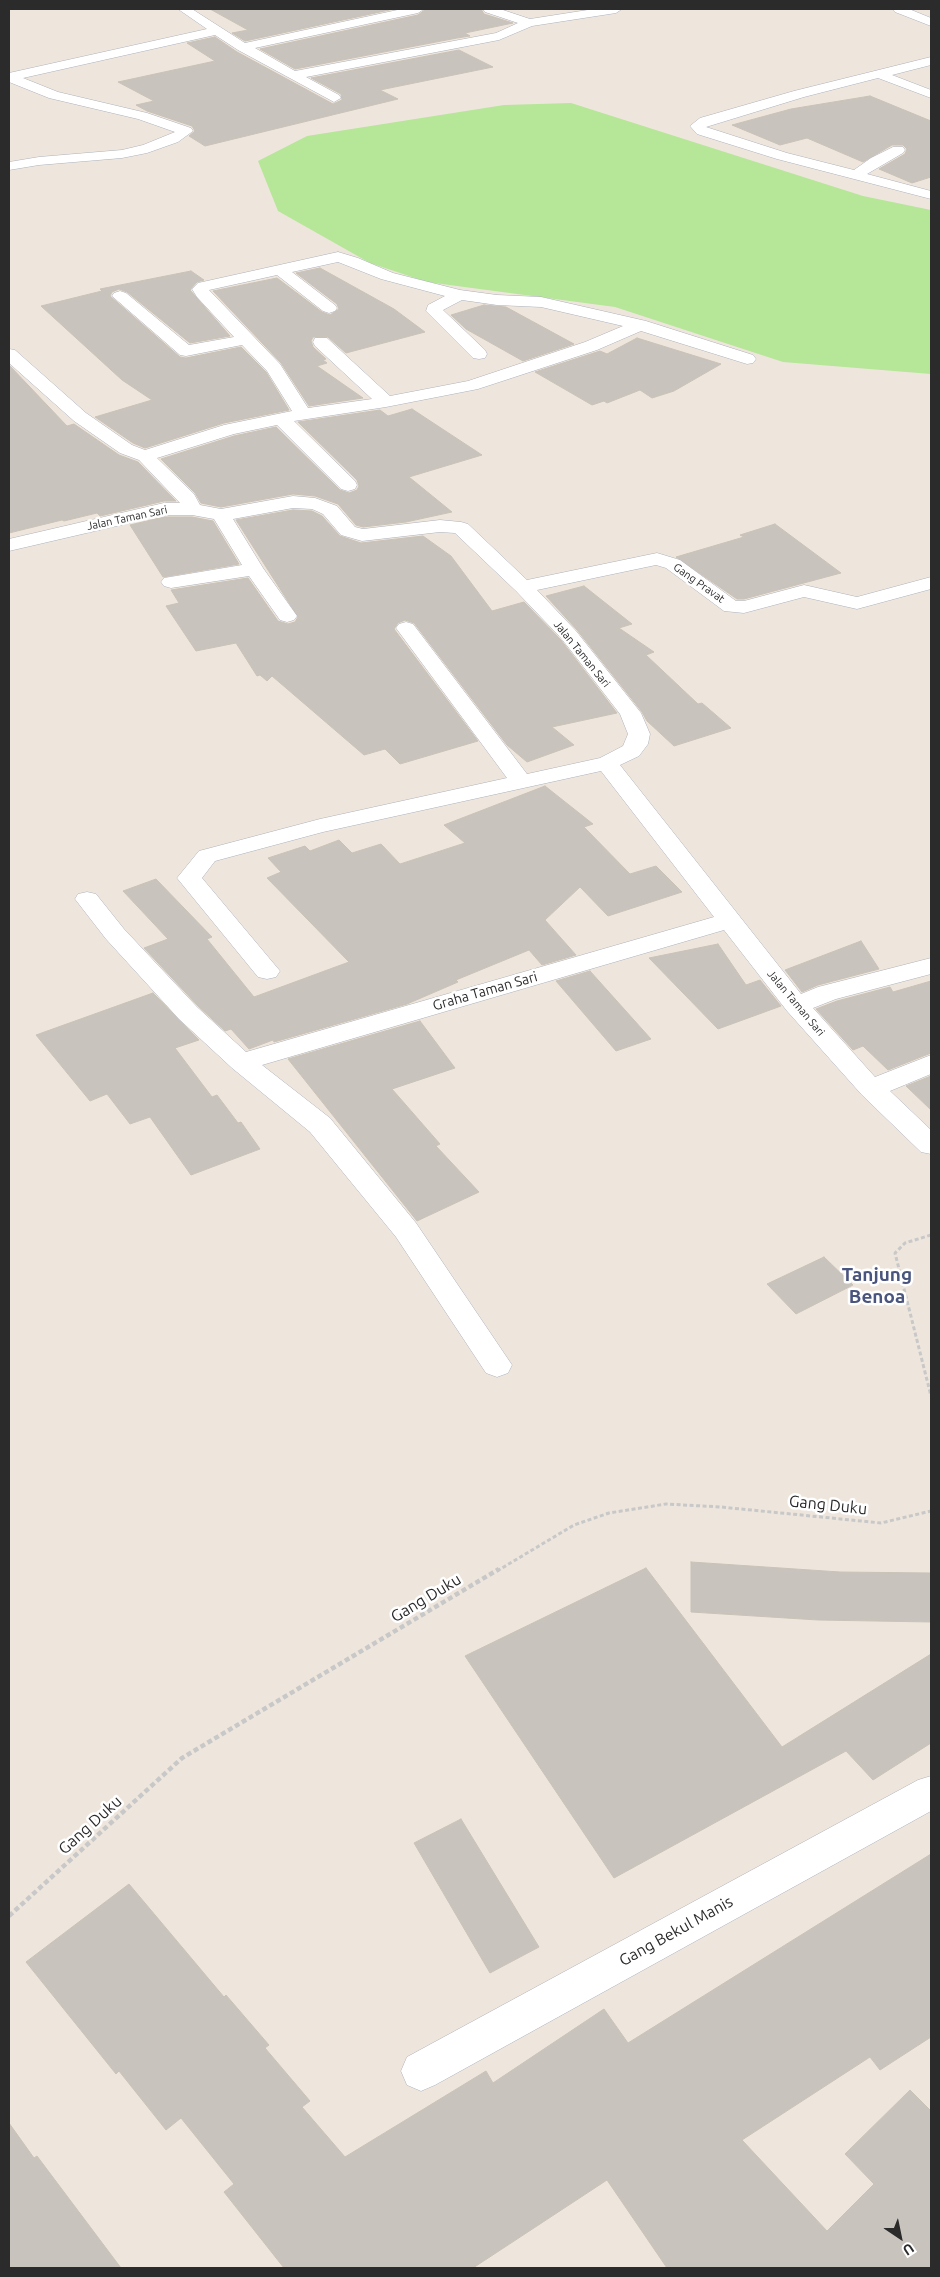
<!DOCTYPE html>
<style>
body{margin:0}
#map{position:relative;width:940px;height:2277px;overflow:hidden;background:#eee6dd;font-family:Ubuntu,sans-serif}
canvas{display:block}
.frame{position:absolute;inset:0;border:10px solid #2b2b2b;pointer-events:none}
.north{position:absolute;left:875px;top:2212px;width:50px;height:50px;-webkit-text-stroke:4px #fff;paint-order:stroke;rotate:146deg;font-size:14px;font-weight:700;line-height:20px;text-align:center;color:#2b2b2b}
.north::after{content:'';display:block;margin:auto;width:18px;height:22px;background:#2b2b2b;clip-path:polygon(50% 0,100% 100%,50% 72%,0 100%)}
</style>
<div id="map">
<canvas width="940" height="2277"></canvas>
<div class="frame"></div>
<div class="north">U</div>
</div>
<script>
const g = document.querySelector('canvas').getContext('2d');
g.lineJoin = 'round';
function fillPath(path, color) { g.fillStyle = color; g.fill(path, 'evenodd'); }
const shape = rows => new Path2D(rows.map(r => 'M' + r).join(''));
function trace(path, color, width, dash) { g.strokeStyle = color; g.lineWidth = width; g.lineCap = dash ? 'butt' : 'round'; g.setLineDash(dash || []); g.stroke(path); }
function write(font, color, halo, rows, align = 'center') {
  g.font = font + ' Ubuntu,sans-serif'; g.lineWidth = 5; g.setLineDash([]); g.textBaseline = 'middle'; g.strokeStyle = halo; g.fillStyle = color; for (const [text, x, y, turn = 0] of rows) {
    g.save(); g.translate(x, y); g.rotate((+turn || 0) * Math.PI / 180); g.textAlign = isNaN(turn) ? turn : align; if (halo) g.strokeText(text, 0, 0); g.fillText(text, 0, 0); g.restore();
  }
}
fillPath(shape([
 [571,103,863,196,931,210,931,374,783,362,615,307,427,282,370,263,278,211,258,161,307,136,504,105]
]), '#b6e698');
const building = shape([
 [210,9,394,9,245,41,232,33,248,30,210,9],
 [426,9,481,9,484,14,513,23,465,33,470,36,457,38,295,69,260,49,418,15,426,9],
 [215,37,237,52,333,104,342,100,341,94,311,78,459,50,493,67,380,90,398,99,205,146,189,136,195,131,192,126,147,111,136,105,154,101,118,82,215,61,187,43,215,37],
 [870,96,931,121,931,177,912,183,879,169,905,154,907,149,903,145,892,145,863,162,807,138,780,145,732,125,791,109,870,96],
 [320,268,394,309,425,332,346,353,328,337,313,337,311,341,313,347,326,359,323,360,327,363,317,366,363,398,309,406,281,363,213,291,277,278,322,312,330,315,339,309,337,304,296,273,320,268],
 [191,271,204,280,197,282,190,290,230,336,190,343,127,292,119,289,112,292,110,296,180,357,186,358,241,347,266,372,289,410,224,423,145,448,133,443,95,417,152,400,122,380,41,306,102,291,100,289,191,271],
 [484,305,506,307,574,344,523,361,466,329,451,315,484,305],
 [637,338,721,364,674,391,652,398,640,390,607,403,604,401,592,405,535,372,600,351,607,354,637,338],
 [9,365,67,426,74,424,119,455,138,462,176,501,164,501,100,516,97,513,64,521,62,520,9,533,9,365],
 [412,409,482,455,409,477,452,512,406,522,363,527,356,525,338,504,315,496,293,494,221,507,201,503,195,493,161,459,234,436,276,427,340,490,349,493,357,490,359,486,357,480,298,422,380,410,388,416,412,409],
 [293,510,312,511,322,516,340,536,361,543,423,536,451,556,492,611,524,602,561,640,617,713,552,727,574,745,527,762,507,745,414,623,405,620,398,623,394,629,478,741,400,764,385,749,364,755,272,676,267,681,260,675,257,676,236,643,196,651,166,606,179,603,171,590,248,578,278,621,288,624,295,622,298,617,236,520,293,510],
 [164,517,192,517,213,521,239,564,163,577,130,525,164,517],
 [775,524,841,573,744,599,737,599,676,557,744,537,740,535,775,524],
 [584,586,632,624,619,628,654,652,646,655,698,704,702,703,731,728,674,746,647,721,642,712,577,630,546,596,584,586],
 [545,786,593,824,584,827,630,874,656,866,682,892,608,916,580,887,545,920,576,955,542,965,529,950,456,980,458,982,407,1004,274,1042,273,1040,249,1049,231,1029,225,1031,198,1006,144,948,168,939,123,891,156,879,212,937,207,939,254,997,349,962,267,878,281,872,268,858,305,846,310,851,339,840,352,853,381,844,400,864,465,843,444,825,545,786],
 [861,941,879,969,818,985,802,992,785,970,861,941],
 [718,944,746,985,760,980,781,1006,718,1029,649,958,718,944],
 [590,971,651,1039,616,1051,556,981,590,971],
 [931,981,931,1053,888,1070,863,1046,853,1050,816,1009,837,1001,890,987,893,992,931,981],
 [153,993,199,1040,175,1048,212,1097,217,1095,238,1123,241,1122,260,1149,191,1175,150,1117,130,1124,107,1094,90,1101,36,1035,153,993],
 [420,1021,455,1068,392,1089,440,1144,436,1146,479,1192,417,1221,288,1059,420,1021],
 [931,1076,931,1110,906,1086,931,1076],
 [824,1257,853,1285,796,1314,767,1284,824,1257],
 [691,1562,840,1572,931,1573,931,1622,818,1620,691,1612,691,1562],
 [646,1568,782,1747,931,1654,931,1743,873,1780,846,1751,614,1878,465,1656,646,1568],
 [461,1819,539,1947,490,1973,414,1843,461,1819],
 [931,1854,931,2037,880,2070,870,2057,742,2140,827,2231,874,2184,845,2154,910,2090,931,2111,931,2268,667,2268,607,2180,473,2268,284,2268,224,2192,234,2184,181,2118,166,2130,119,2071,116,2074,26,1962,129,1884,224,1997,226,1995,269,2045,265,2048,310,2101,302,2107,345,2157,486,2071,493,2083,604,2009,628,2043,931,1854],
 [9,2123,34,2158,37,2156,121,2268,9,2268,9,2123]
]);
fillPath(building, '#c9c3bd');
trace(building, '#c9c2b7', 1);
const minor = shape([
 [178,9,192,9,245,43,402,9,424,9,418,13,255,48,295,71,496,33,518,23,485,12,483,9,500,9,530,19,594,9,622,9,616,13,532,26,499,40,306,77,339,95,341,98,334,102,238,50,215,35,23,78,58,92,147,113,191,128,193,131,178,142,147,153,122,158,39,165,9,170,9,162,39,157,122,150,143,145,175,132,138,119,49,98,9,82,9,73,207,29,178,9],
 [893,9,909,9,931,18,931,26,895,12,893,9],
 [931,57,931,65,892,75,931,90,931,98,878,78,804,97,706,127,787,153,854,170,871,158,893,147,903,147,905,150,903,153,867,174,931,191,931,199,777,159,697,134,690,126,700,118,794,91,931,57],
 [338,252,358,258,393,273,460,290,497,295,541,297,646,321,753,355,756,359,753,363,747,364,641,331,597,350,478,389,386,407,294,421,355,481,357,485,355,489,348,491,341,489,277,425,234,434,157,458,194,494,200,505,221,509,293,496,315,498,337,506,355,527,363,529,440,520,461,522,468,524,527,580,657,553,680,560,736,601,744,601,804,585,857,597,931,577,931,589,857,609,804,597,744,613,724,611,666,568,656,565,537,590,576,631,641,713,650,734,648,744,639,756,620,765,801,994,818,987,931,958,931,974,836,999,813,1008,875,1077,931,1055,931,1074,890,1091,931,1130,931,1154,921,1152,862,1095,787,1011,724,930,262,1065,330,1118,416,1223,512,1365,508,1373,497,1377,486,1373,396,1237,310,1132,232,1068,179,1019,106,939,75,899,78,894,87,892,96,894,124,929,197,1007,246,1052,714,917,601,771,323,832,215,861,202,878,280,971,276,977,267,979,258,977,177,878,199,851,320,819,507,778,399,632,396,628,399,624,406,622,413,624,527,774,600,758,623,746,628,734,620,714,562,639,516,591,455,533,440,532,362,541,341,535,323,514,312,509,293,508,233,519,263,568,297,616,294,620,287,622,280,620,249,576,171,588,164,586,161,582,164,578,242,565,214,519,192,515,164,515,9,551,9,539,164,503,180,503,139,460,120,453,74,421,9,363,9,349,15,350,86,413,132,445,145,450,224,425,292,411,267,371,242,345,186,356,180,355,112,296,114,293,120,291,126,293,189,345,234,337,197,297,192,289,198,283,338,252],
 [338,262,381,279,445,296,428,305,426,311,473,358,479,359,485,358,487,354,485,350,443,310,462,300,497,305,541,307,623,326,585,342,468,381,390,396,327,338,315,338,313,342,315,346,372,399,308,408,280,364,209,290,277,275,323,311,329,313,335,311,337,308,335,305,292,272,338,262],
 [931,1776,931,1811,435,2085,421,2091,407,2085,401,2071,407,2057,918,1780,931,1776]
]);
trace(minor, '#adb1bb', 1);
trace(shape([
 [931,1235,905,1243,895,1253,931,1396],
 [497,1571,574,1525,609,1513,666,1504,721,1507,881,1523,931,1511]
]), '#c8c8c8', 3, [4, 2.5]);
trace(shape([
 [9,1916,182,1758,499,1569]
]), '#c8c8c8', 4.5, [5, 3]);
fillPath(minor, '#fff');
write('11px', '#2b2b2b', '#fff', [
 ["Jalan Taman Sari",127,518,-12],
 ["Gang Pravat",699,583,35],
 ["Jalan Taman Sari",582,654,51],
 ["Jalan Taman Sari",796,1003,50]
]);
write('14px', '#2b2b2b', '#fff', [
 ["Graha Taman Sari",485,991,-16]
]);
write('16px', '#2b2b2b', '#fff', [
 ["Gang Duku",828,1505,6],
 ["Gang Duku",426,1598,-31],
 ["Gang Duku",90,1825,-42],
 ["Gang Bekul Manis",676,1931,-29]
]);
write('bold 19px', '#4a557e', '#fff', [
 ["Tanjung",877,1275],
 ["Benoa",877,1297]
]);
</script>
